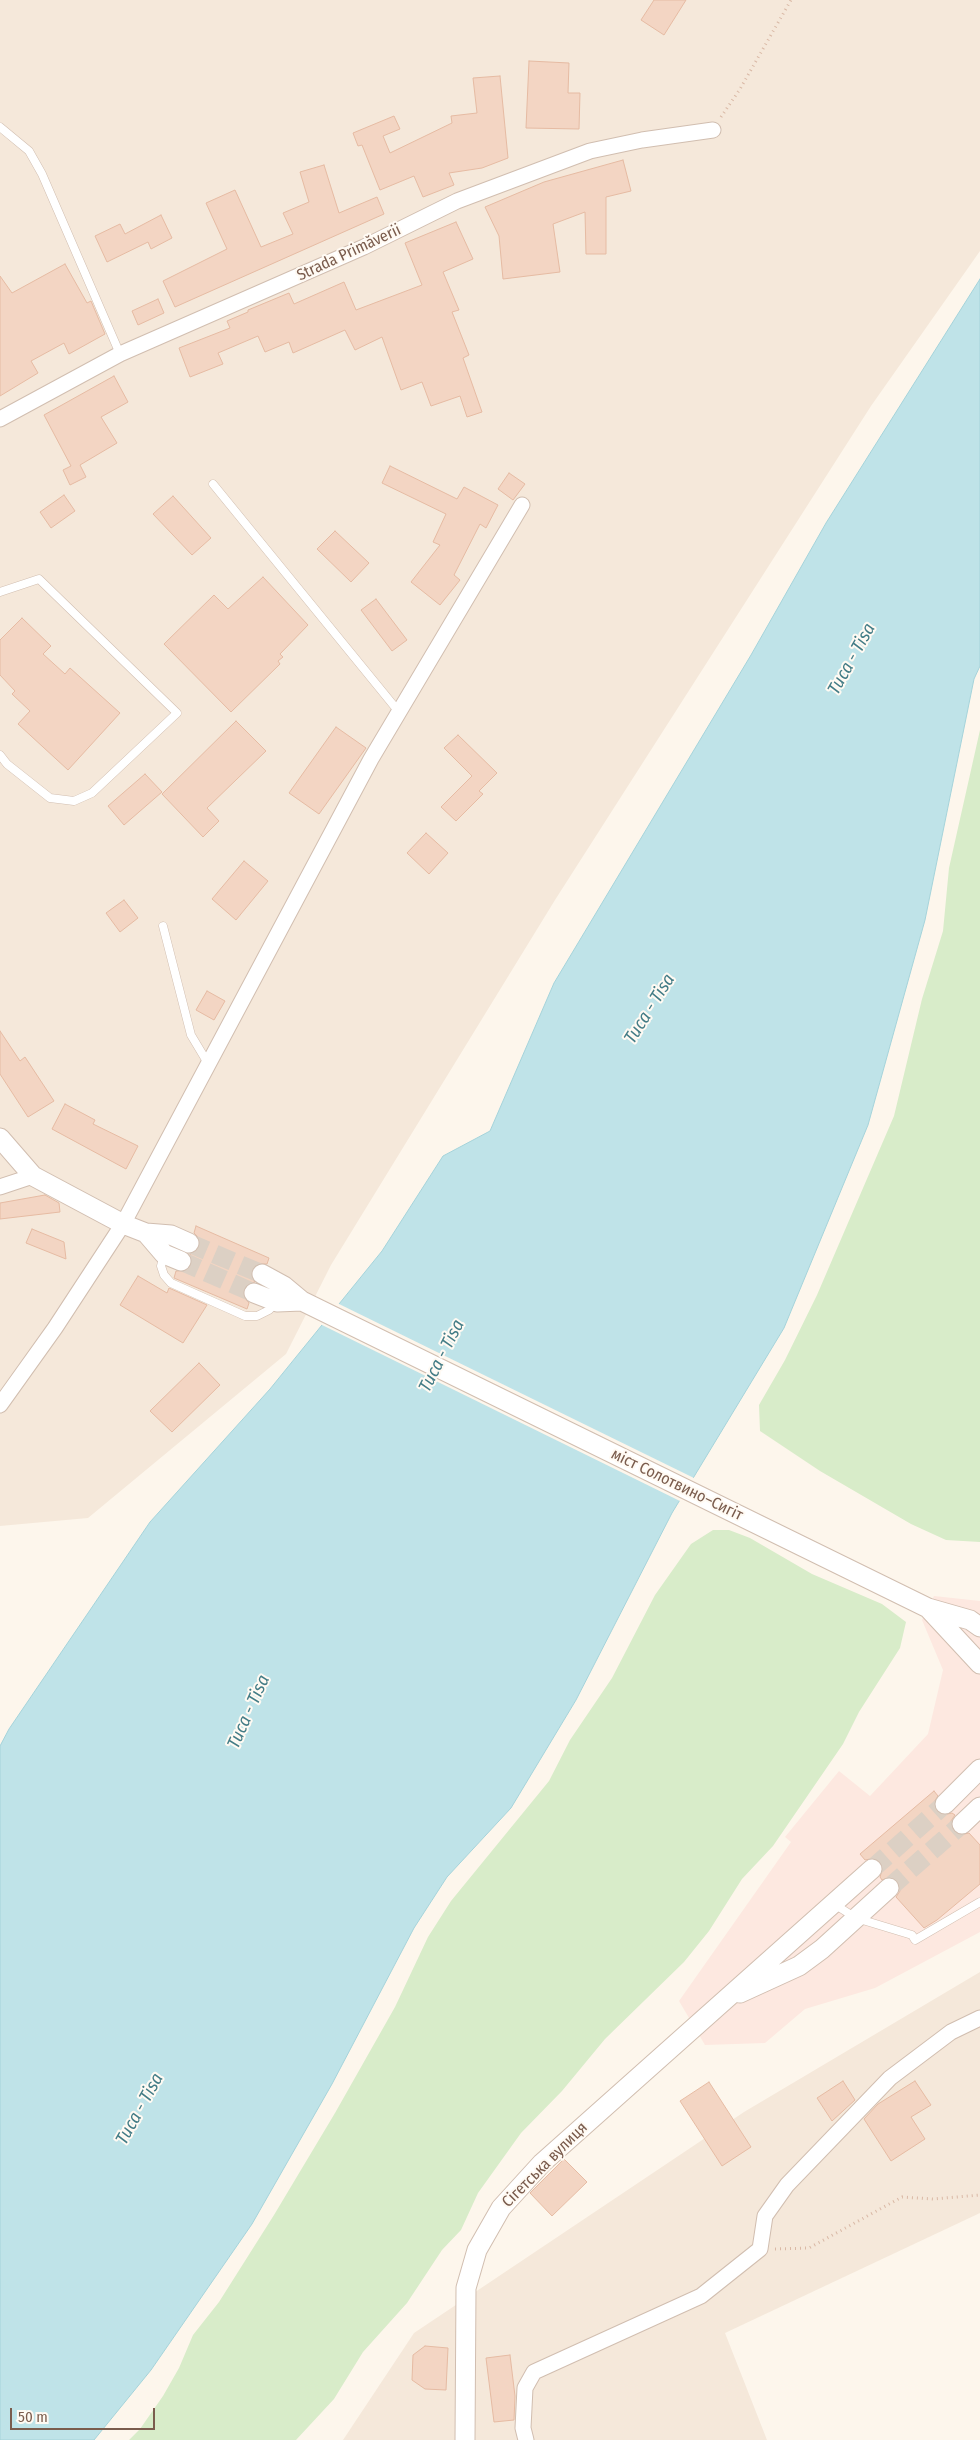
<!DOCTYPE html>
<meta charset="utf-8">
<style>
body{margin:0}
#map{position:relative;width:980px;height:2440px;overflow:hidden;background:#fdf6ec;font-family:"Fira Sans Condensed",sans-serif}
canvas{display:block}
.scale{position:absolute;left:10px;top:2408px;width:145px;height:22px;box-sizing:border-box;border:2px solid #7a5c4d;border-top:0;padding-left:6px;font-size:15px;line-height:18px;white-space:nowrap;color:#7a5c4d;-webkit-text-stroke:4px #fffaf3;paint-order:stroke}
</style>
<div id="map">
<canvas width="980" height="2440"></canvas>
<div class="scale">50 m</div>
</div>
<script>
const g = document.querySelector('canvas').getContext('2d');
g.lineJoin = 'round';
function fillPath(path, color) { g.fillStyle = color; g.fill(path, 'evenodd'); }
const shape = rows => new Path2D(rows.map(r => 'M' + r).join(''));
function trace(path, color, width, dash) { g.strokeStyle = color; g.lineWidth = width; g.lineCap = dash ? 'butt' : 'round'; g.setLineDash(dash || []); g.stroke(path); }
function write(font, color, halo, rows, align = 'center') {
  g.font = font + ' "Fira Sans Condensed",sans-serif'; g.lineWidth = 4; g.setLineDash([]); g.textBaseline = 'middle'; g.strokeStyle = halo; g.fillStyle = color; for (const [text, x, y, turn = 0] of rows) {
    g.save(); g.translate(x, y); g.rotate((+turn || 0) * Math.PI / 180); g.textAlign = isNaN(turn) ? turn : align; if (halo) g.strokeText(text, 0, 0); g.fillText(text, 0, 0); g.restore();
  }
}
fillPath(shape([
 [0,0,980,0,980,251,871,406,555,900,331,1265,286,1354,88,1518,0,1526],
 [980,1972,980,2213,725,2333,767,2440,343,2440,414,2333,744,2112]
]), '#f5e8da');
fillPath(shape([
 [934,1596,980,1601,980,1932,875,1988,805,2009,765,2043,705,2045,679,2001,791,1842,785,1837,839,1771,870,1796,928,1734,943,1670,922,1620]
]), '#fde8e0');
fillPath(shape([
 [980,730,980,1542,946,1540,911,1524,820,1471,760,1431,759,1405,785,1360,817,1295,894,1116,922,999,943,931,949,868],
 [713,1530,729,1530,750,1538,812,1574,882,1604,906,1622,900,1648,859,1712,843,1744,773,1846,742,1879,709,1931,684,1962,605,2039,562,2091,521,2133,478,2193,461,2230,442,2250,407,2303,363,2352,334,2399,296,2440,129,2440,140,2429,163,2396,179,2368,193,2335,219,2302,274,2215,335,2113,395,2007,428,1937,451,1901,549,1781,570,1740,612,1678,655,1595,691,1544]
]), '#d8ecc9');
const water = shape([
 [980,279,980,666,974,679,925,920,868,1125,784,1328,672,1513,576,1700,511,1808,447,1877,414,1928,332,2084,252,2224,151,2370,94,2440,0,2440,0,1746,9,1729,150,1522,270,1389,382,1251,443,1156,490,1131,554,983,751,655,826,523,980,279]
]);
fillPath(water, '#bfe3e8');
trace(water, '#a5d3da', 1);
fillPath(shape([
 [337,1303,696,1479,682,1502,320,1324]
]), '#fdf6ec');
const building = shape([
 [654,0,686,0,664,35,641,20,654,0],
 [529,61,569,63,568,93,580,93,579,129,526,128,529,61],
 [500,76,508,158,482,168,449,173,454,185,423,197,414,176,380,190,362,145,358,146,353,133,394,116,400,129,383,136,390,153,452,123,451,116,477,113,473,78,500,76],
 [623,160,631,191,606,197,606,254,586,254,585,212,553,224,560,272,503,279,499,236,485,207,544,182,623,160],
 [324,165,339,213,377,197,384,214,175,307,163,281,227,249,206,203,235,190,261,247,293,234,283,213,309,202,300,172,324,165],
 [161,215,172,238,151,249,148,242,107,262,95,236,120,224,125,234,161,215],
 [456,222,473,259,443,272,459,310,452,312,469,355,463,358,482,412,467,417,460,396,431,406,422,382,401,390,382,337,355,350,345,330,293,353,289,342,265,352,258,336,218,353,223,364,190,377,179,348,230,328,227,321,248,312,248,310,289,293,294,304,344,282,356,310,422,285,405,243,456,222],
 [65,264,87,303,91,301,105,334,69,354,64,343,31,361,38,373,0,396,0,276,12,293,65,264],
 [158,299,164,313,138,325,132,311,158,299],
 [114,376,128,402,101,417,117,443,80,465,86,477,70,485,63,470,71,466,44,415,114,376],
 [390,466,457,499,464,487,498,505,486,528,480,524,454,575,460,580,440,605,411,582,440,545,433,542,446,514,382,483,390,466],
 [509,473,525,484,513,500,498,489,509,473],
 [64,495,75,511,51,528,40,512,64,495],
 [173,496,211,538,192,555,153,514,173,496],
 [335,531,369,563,351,582,317,549,335,531],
 [263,577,308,625,280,654,283,657,278,661,280,664,231,712,164,644,214,595,228,609,263,577],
 [376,599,407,640,392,651,361,610,376,599],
 [22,618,51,646,43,654,65,674,70,668,120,713,68,770,18,724,30,711,12,694,15,691,0,675,0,640,22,618],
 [236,721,266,751,207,808,219,821,203,837,162,794,236,721],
 [336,727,366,748,319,814,289,793,336,727],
 [458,735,497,773,479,791,483,794,456,821,441,807,472,776,444,748,458,735],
 [145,774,162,792,124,825,108,806,145,774],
 [426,833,448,853,429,874,407,853,426,833],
 [244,861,268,881,236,920,212,899,244,861],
 [124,900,138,918,120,932,106,913,124,900],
 [207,991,225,1001,214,1020,196,1010,207,991],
 [0,1031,20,1061,25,1057,54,1101,28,1117,0,1074,0,1031],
 [65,1104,95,1120,93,1124,138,1146,126,1169,52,1129,65,1104],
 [45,1195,59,1203,60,1212,0,1219,0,1203,45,1195],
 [196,1226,269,1258,267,1264,257,1264,252,1269,251,1275,255,1282,247,1284,243,1289,243,1295,249,1303,247,1309,174,1278,176,1271,188,1270,192,1260,190,1254,199,1247,198,1237,194,1233,196,1226],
 [32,1229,64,1242,66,1259,26,1243,32,1229],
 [138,1276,167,1293,169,1288,207,1305,183,1343,120,1305,138,1276],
 [199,1363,220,1385,172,1432,150,1411,199,1363],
 [934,1791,938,1796,934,1802,937,1812,943,1815,952,1813,955,1815,951,1821,954,1831,959,1835,969,1833,980,1845,980,1884,937,1920,924,1928,896,1897,900,1891,898,1881,892,1877,882,1880,880,1877,883,1867,881,1862,875,1858,865,1860,860,1854,934,1791],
 [843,2081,855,2100,832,2121,817,2098,843,2081],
 [915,2081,931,2105,911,2117,925,2139,891,2161,864,2119,878,2104,915,2081],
 [709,2082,751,2147,722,2166,680,2101,709,2082],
 [564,2159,587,2182,552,2216,530,2193,564,2159],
 [425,2346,448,2348,446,2390,425,2389,412,2380,413,2355,425,2346],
 [510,2355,515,2396,514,2420,494,2422,486,2358,510,2355]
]);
fillPath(building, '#f3d5c3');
trace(building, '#e6bba3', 1);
trace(shape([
 [189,1243,262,1274],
 [181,1261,254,1293],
 [872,1869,945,1804],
 [889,1888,962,1824]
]), '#dcd0c4', 19, [19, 9]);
const service = shape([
 [0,127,29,151,42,174,120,354],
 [213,484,399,712],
 [0,592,39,579,177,713,92,793,74,801,50,798,7,764,0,755],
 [163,926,191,1035,209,1065],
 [164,1254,161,1266,164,1275,171,1283,245,1316,257,1316,269,1310,277,1302],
 [834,1904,856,1918,912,1935,915,1940,980,1902]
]);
const minor = shape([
 [0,419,120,354,364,247,457,201,590,151,642,140,713,130],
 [0,1187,33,1176],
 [0,1405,55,1328,123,1224,371,759,522,505],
 [526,2440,523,2428,525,2388,534,2372,701,2296,760,2249,765,2216,787,2185,890,2078,951,2032,980,2018]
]);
const tertiary = shape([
 [0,1138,33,1176,123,1224,146,1233,171,1235,189,1243],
 [146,1233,164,1254,181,1261],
 [262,1274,284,1286,302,1301,928,1608,970,1620,980,1627],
 [254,1293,277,1302,302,1301],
 [929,1609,980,1664],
 [945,1804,980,1769],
 [962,1824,980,1807],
 [740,1993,799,1966,822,1949,889,1888],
 [465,2440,466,2288,477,2250,501,2208,542,2163,872,1869]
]);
trace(service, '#d1beb0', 9);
trace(minor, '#d1beb0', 17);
trace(tertiary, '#d1beb0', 21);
trace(shape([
 [721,117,740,89,791,0],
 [775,2249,809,2248,902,2197,933,2199,980,2195]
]), '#d9b8a5', 3, [1, 4]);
trace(service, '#fff', 8);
trace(minor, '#fff', 15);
trace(tertiary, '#fff', 19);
write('16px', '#7a5c4d', '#fffaf3', [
 ["Strada Primăverii",349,253,-25],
 ["міст Солотвино–Сигіт",677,1485,26],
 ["Сігетська вулиця",545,2165,-45]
]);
write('italic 18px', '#437c86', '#fffaf3', [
 ["Тиса - Tisa",852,659,-61],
 ["Тиса - Tisa",650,1009,-58],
 ["Тиса - Tisa",442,1356,-63],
 ["Тиса - Tisa",249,1712,-66],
 ["Тиса - Tisa",140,2109,-61]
]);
</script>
